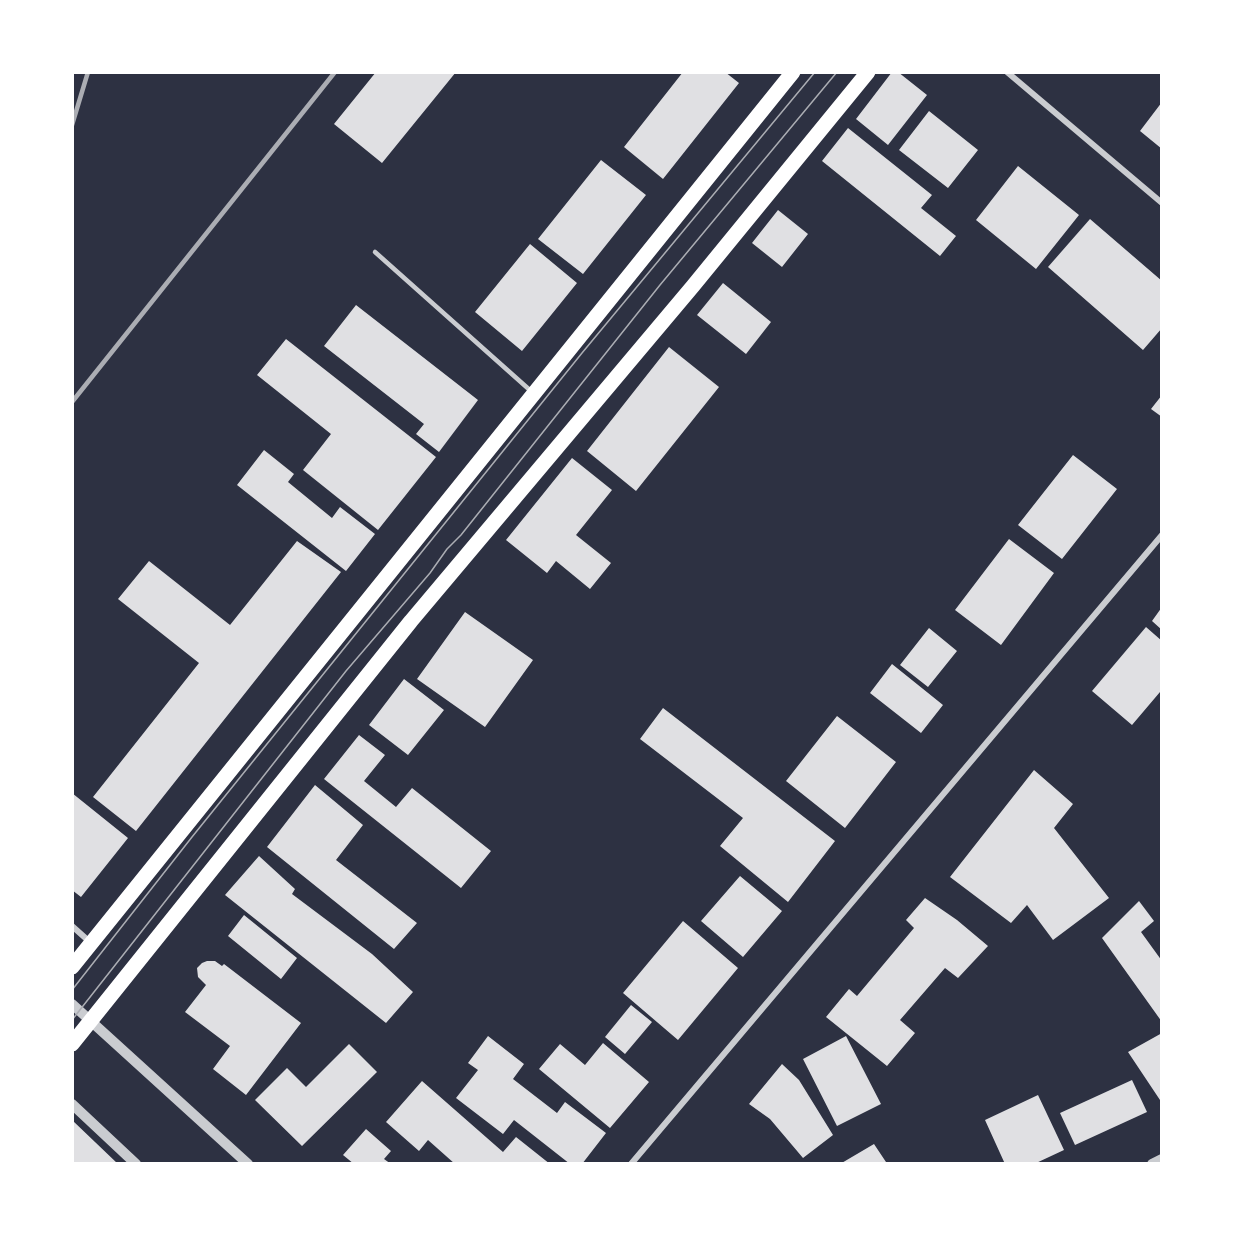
<!DOCTYPE html>
<style>
body{margin:0}
#map{position:relative;width:1234px;height:1236px;overflow:hidden;background:#2d3142;font-family:"Noto Sans",sans-serif}
canvas{display:block}
.frame{position:absolute;inset:0;border:74px solid #fff;pointer-events:none}
</style>
<div id="map">
<canvas width="1234" height="1236"></canvas>
<div class="frame"></div>
</div>
<script>
const g = document.querySelector('canvas').getContext('2d');
g.lineJoin = 'round';
function fillPath(path, color) { g.fillStyle = color; g.fill(path, 'evenodd'); }
const shape = rows => new Path2D(rows.map(r => 'M' + r).join(''));
function trace(path, color, width, dash) { g.strokeStyle = color; g.lineWidth = width; g.lineCap = dash ? 'butt' : 'round'; g.setLineDash(dash || []); g.stroke(path); }
fillPath(shape([
 [376,72,456,72,382,163,334,124],
 [683,72,725,72,739,83,663,179,624,147],
 [892,72,898,72,927,95,888,145,856,119],
 [1162,102,1162,149,1140,131],
 [929,111,978,150,948,188,899,150],
 [848,128,932,195,921,208,956,236,940,256,822,161],
 [601,160,646,195,583,274,538,239],
 [1018,166,1079,215,1036,269,976,220],
 [778,210,808,234,782,267,752,243],
 [1090,219,1162,281,1162,328,1143,350,1048,267],
 [530,244,577,283,522,351,475,312],
 [723,283,771,322,746,354,697,315],
 [356,305,478,400,439,452,416,434,424,424,324,346],
 [286,339,436,457,378,530,303,470,331,434,257,375],
 [669,347,719,387,636,491,587,451],
 [1162,395,1162,417,1151,409],
 [264,450,294,474,288,482,332,518,340,507,375,534,346,571,237,485],
 [1073,455,1117,489,1062,559,1018,525],
 [572,458,612,490,576,535,611,563,590,589,556,561,547,573,506,540],
 [1009,539,1054,573,1001,645,955,610],
 [297,541,341,572,136,831,93,797,199,663,118,599,149,561,230,625],
 [1162,607,1162,630,1152,621],
 [465,612,533,660,485,727,417,679],
 [1146,627,1162,641,1162,694,1160,692,1132,725,1092,691],
 [929,628,957,651,928,687,900,665],
 [892,664,943,705,921,733,870,693],
 [404,679,444,710,408,755,369,725],
 [663,708,835,841,788,902,720,846,743,818,640,739],
 [837,716,896,762,845,828,786,781],
 [359,735,385,755,364,781,396,807,412,788,491,851,461,888,324,779],
 [1034,770,1073,804,1054,828,1109,898,1053,940,1027,905,1011,923,950,877],
 [315,785,363,825,336,860,417,923,394,949,267,847],
 [72,793,128,838,81,897,72,890],
 [259,856,295,889,292,894,372,954,413,992,386,1023,225,895],
 [740,876,782,911,743,957,701,921],
 [925,898,957,920,988,946,958,978,945,968,900,1020,915,1033,887,1066,826,1017,849,989,857,996,914,928,906,920],
 [1139,901,1154,921,1141,932,1162,961,1162,1022,1102,938],
 [244,915,297,958,281,979,228,936],
 [683,921,738,968,678,1040,623,993],
 [207,961,215,961,222,966,224,964,301,1023,246,1095,213,1069,230,1046,185,1012,206,985,198,977,197,968,202,963],
 [631,1005,652,1022,625,1054,605,1037],
 [1162,1033,1162,1103,1128,1052],
 [488,1036,524,1064,513,1079,557,1113,565,1102,606,1133,582,1164,570,1164,514,1120,503,1134,456,1098,478,1070,468,1063],
 [846,1036,881,1104,837,1126,803,1059],
 [603,1043,649,1082,610,1128,539,1069,560,1044,585,1065],
 [349,1044,377,1072,302,1146,255,1100,287,1068,306,1087],
 [782,1064,799,1080,833,1135,803,1158,770,1119,749,1104],
 [1132,1080,1147,1112,1075,1145,1060,1113],
 [422,1081,503,1152,516,1137,550,1164,455,1164,428,1140,419,1151,386,1122],
 [1038,1095,1064,1150,1034,1164,1005,1164,985,1120],
 [72,1120,118,1164,72,1164],
 [366,1129,391,1151,384,1159,391,1164,354,1164,343,1155],
 [874,1144,886,1162,882,1164,840,1164]
]), '#e0e0e3');
trace(shape([
 [375,252,532,392]
]), '#caccd0', 4.5);
trace(shape([
 [1007,72,1162,203],
 [72,926,91,943],
 [631,1164,1162,535]
]), '#caccd0', 6);
trace(shape([
 [72,1004,248,1164],
 [72,1104,136,1164],
 [1152,1164,1162,1159]
]), '#caccd0', 10);
trace(shape([
 [72,967,793,72],
 [72,1044,411,621,693,286,868,72]
]), '#fff', 15);
trace(shape([
 [72,990,192,837,582,353,815,72],
 [72,1020,346,671,430,573,447,549,461,535,660,285,837,72]
]), '#abadb3', 1.5);
trace(shape([
 [72,125,88,72],
 [72,402,335,72]
]), '#abadb3', 4.5);
</script>
